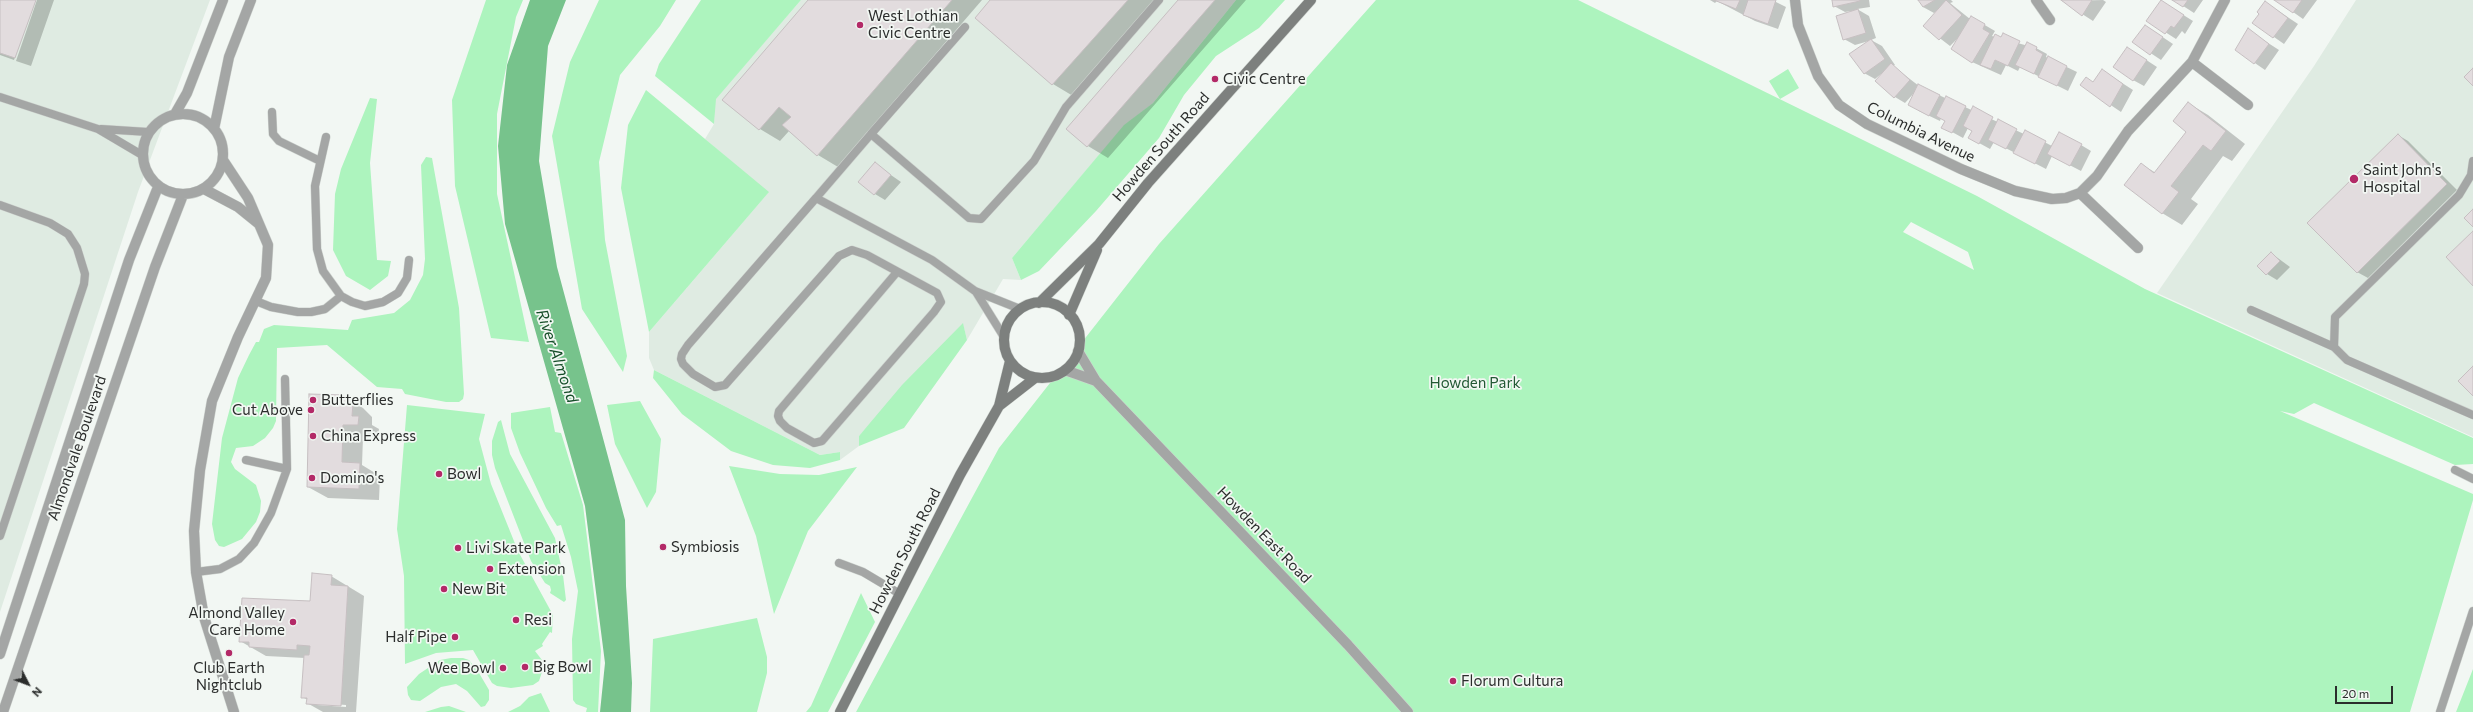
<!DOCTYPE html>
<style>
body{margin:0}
#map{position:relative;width:2473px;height:712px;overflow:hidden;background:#f2f7f3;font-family:Commissioner,sans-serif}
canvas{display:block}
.north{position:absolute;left:8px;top:664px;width:40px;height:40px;-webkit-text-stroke:3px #f2f7f3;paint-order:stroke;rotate:132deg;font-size:11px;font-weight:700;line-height:16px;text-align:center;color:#2b2d2c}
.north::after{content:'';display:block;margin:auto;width:14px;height:18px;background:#2b2d2c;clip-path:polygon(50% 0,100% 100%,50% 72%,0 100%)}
.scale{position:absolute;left:2335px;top:686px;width:58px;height:18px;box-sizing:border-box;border:2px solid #2b2d2c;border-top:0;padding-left:5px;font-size:12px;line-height:14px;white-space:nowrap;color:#2b2d2c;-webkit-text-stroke:3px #f2f7f3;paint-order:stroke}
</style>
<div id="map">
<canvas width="2473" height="712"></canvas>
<div class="north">N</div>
<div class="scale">20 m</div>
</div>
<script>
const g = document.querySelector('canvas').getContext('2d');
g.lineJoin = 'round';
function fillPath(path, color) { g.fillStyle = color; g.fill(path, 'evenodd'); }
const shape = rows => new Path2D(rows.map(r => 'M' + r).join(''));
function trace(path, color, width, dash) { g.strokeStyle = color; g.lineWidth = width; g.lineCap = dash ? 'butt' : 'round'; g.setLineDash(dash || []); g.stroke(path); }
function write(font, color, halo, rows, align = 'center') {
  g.font = font + ' Commissioner,sans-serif'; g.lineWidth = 3.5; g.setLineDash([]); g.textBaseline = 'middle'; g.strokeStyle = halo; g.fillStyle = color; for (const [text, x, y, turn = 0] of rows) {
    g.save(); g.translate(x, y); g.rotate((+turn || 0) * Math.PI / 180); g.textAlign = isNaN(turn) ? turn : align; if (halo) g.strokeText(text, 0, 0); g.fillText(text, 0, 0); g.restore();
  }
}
fillPath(shape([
 [0,0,210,0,138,192,0,612],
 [801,0,1236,0,1153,103,1124,126,1012,258,1021,280,1003,279,967,340,963,324,859,436,859,446,840,460,840,452,820,455,654,370,649,358,649,332,768,193,705,139,714,124,715,99],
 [2356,0,2473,0,2473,437,2157,293,2314,66]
]), '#dfebe2');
fillPath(shape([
 [486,0,523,0,516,17,497,114,497,194,529,342,491,338,455,186,452,100],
 [599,0,676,0,660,26,620,75,599,162,605,240,627,356,623,372,582,309,552,136,570,62],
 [701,0,801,0,716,99,714,124,655,76,659,64],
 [1236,0,1285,0,1259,28,1216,56,1184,95,1159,138,1096,211,1039,271,1021,280,1012,258,1124,125,1153,103],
 [1376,0,1578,0,1977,196,2145,289,2473,438,2473,464,2455,465,2314,403,2294,414,2280,411,2473,494,2473,500,2410,712,856,712,999,448,1159,244],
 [1911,222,1968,252,1974,270,1903,232],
 [1788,69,1799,88,1780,99,1769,81],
 [646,90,769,192,649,332,621,188,628,125],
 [370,98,377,99,370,163,377,260,391,261,388,276,370,290,346,276,333,250,335,194,341,169],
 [426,157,432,158,459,308,464,394,463,399,459,402,446,402,405,394,402,389,377,387,327,345,277,348,276,421,273,428,265,438,253,446,236,448,231,462,235,469,256,485,261,501,260,512,256,522,242,539,224,547,219,546,215,540,212,524,222,438,238,378,249,355,256,342,259,342,264,329,274,325,348,330,352,320,394,313,410,300,423,275,425,259,421,165],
 [963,323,967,340,904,428,859,446,859,436,902,385],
 [654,370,820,455,840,452,840,460,810,468,773,465,731,451,682,414,653,378],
 [640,401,661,439,656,492,647,508,615,444,607,405],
 [407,405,485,414,479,439,491,484,518,551,553,615,552,633,550,632,542,644,543,646,535,651,542,660,543,669,539,681,533,685,511,688,497,686,492,683,473,650,436,653,405,664,404,576,397,529],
 [550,407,555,432,561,433,562,436,583,505,601,651,598,712,586,712,587,708,576,704,573,700,572,639,578,591,571,557,561,525,557,526,546,508,520,453,511,428,511,413],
 [501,420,510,454,555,538,563,575,566,600,564,602,550,593,551,590,550,586,545,583,531,561,495,468,492,455,492,441,498,422],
 [729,466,780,474,819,475,857,467,808,531,774,614,756,536],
 [861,593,875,622,828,712,806,712,811,706],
 [757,618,767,657,767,673,757,712,650,712,653,639],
 [451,658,463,658,469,660,479,673,489,690,489,700,485,706,481,707,467,691,456,684,441,687,420,701,411,700,408,695,407,687,419,674,440,660],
 [2473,669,2473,712,2456,712],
 [541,693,550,712,508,712,520,706,529,697],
 [449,706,466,712,425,712,441,707]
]), '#adf4be');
fillPath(shape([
 [530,0,566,0,548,46,539,161,557,267,625,520,626,586,632,683,631,712,600,712,605,663,585,506,505,224,498,146,507,65]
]), '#77c38c');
fillPath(shape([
 [0,0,34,0,14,60,0,55],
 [37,0,54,0,31,66,16,61],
 [809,0,982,0,838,167,818,155,789,131,780,141,760,129,724,100],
 [992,0,1158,0,1073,96,1053,84,976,18],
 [1180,0,1246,0,1108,158,1088,146,1068,129],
 [1710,0,1772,0,1786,7,1778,29,1755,21,1717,1,1715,3],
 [1833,0,1869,0,1870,7,1857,9,1869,16,1876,38,1871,40,1882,46,1895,65,1893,66,1919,86,2024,134,2025,132,2052,146,2081,145,2091,151,2081,171,2052,156,2046,169,1994,142,1990,149,1970,138,1973,131,1968,128,1963,138,1943,127,1946,121,1941,118,1940,121,1919,111,1914,93,1905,103,1895,97,1881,74,1875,79,1864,73,1869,41,1855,45,1844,39,1851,11,1845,12,1834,6],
 [1919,0,1951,0,1953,2,1950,3,1970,19,1971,17,1995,31,1992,36,1995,37,2036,48,2047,54,2046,57,2077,72,2068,91,2020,67,2018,71,2006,65,2001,75,1972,62,1960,36,1950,46,1924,26,1938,10,1934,13,1923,7],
 [2103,0,2106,2,2093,21,2062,1],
 [2174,0,2203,0,2194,13],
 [2276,0,2317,0,2303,19],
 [2161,1,2193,21,2185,34,2182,31,2176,39,2148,21],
 [2265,2,2298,24,2284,44,2254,23],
 [2248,30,2279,50,2265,70,2236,50],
 [2155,32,2173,44,2161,60,2134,42],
 [2128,48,2157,67,2144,86,2133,80],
 [2102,70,2133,90,2121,112,2081,85,2086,78,2094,83],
 [2188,103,2208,115,2245,144,2232,161,2223,156,2191,199,2198,204,2182,225,2162,213,2141,164,2156,173,2188,131],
 [2398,135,2408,141,2457,190,2368,278,2357,272],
 [875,164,901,182,885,200,875,194],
 [2271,253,2290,267,2277,280,2267,274],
 [342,396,363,408,372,417,372,425,379,429,378,436,363,437,362,465,380,476,379,500,328,498,308,487],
 [331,576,364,596,356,712,323,712,307,703,308,700,302,697,305,658,266,656,240,641,311,602],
 [317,703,346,705,346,707,317,705]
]), '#0003');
const building = shape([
 [0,0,36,0,15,58,0,53,0,0],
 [808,0,952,0,817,156,782,125,791,117,779,107,759,130,722,100,808,0],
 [990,0,1128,0,1052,85,975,18,990,0],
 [1178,0,1215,0,1087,147,1066,129,1178,0],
 [1714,0,1740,0,1736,9,1714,0],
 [1748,0,1776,0,1768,24,1743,15,1748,0],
 [1832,0,1860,0,1860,1,1833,7,1832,0],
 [1918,0,1935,0,1923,7,1918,0],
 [1946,0,1962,15,1939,40,1923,26,1946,0],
 [2061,0,2092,0,2082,16,2061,0],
 [2161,0,2184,15,2174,28,2171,26,2165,34,2146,21,2161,0],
 [2172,0,2188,0,2183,7,2172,0],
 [2274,0,2302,0,2293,13,2274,0],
 [2265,1,2288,18,2273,38,2252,23,2259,14,2257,12,2265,1],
 [1858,9,1866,33,1843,40,1836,16,1858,9],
 [1971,16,1985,24,1983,29,1990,33,1972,63,1951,49,1971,16],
 [2145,25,2163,37,2150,55,2132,42,2145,25],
 [2248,28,2269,44,2254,64,2235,50,2248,28],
 [2003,33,2020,41,2008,66,1995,60,1991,69,1980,65,1995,34,2001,37,2003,33],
 [1871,39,1885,59,1864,74,1849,54,1871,39],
 [2027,42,2037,47,2036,50,2043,54,2034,74,2015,65,2027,42],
 [2127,47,2147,60,2133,81,2113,67,2127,47],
 [2048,56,2067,66,2057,86,2038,77,2048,56],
 [1891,63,1910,80,1894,98,1875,81,1891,63],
 [2473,68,2473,86,2464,77,2473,68],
 [2102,69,2123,84,2110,107,2080,85,2086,77,2093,82,2102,69],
 [1918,84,1940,95,1929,116,1908,105,1918,84],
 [1946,96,1966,106,1952,133,1941,128,1945,121,1936,116,1946,96],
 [2188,102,2226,131,2211,151,2203,145,2171,186,2179,192,2162,214,2124,185,2141,163,2154,173,2186,132,2173,121,2188,102],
 [1973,106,1993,117,1979,144,1968,138,1972,131,1963,126,1973,106],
 [1998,119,2017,129,2006,149,1988,140,1998,119],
 [2025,130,2046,141,2035,164,2013,153,2025,130],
 [2059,132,2082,144,2070,166,2047,154,2059,132],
 [2398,134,2447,184,2357,273,2307,223,2398,134],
 [875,162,891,175,874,195,858,182,875,162],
 [2473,209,2473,227,2464,218,2473,209],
 [2473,231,2473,286,2446,257,2473,231],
 [2271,252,2280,261,2266,275,2257,266,2271,252],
 [2473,366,2473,396,2458,381,2473,366],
 [309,394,343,395,353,404,352,416,359,416,358,425,343,425,342,462,360,463,359,489,307,487,309,394],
 [312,573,332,575,331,585,348,586,341,706,306,704,307,698,301,698,304,655,309,655,310,646,297,645,297,650,249,647,249,642,239,642,242,598,310,601,312,573]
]);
fillPath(building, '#e2dcde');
trace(building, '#c6bfc1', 1);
const service = shape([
 [965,27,871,134,969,218,981,219,1034,161,1066,107,1159,0],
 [0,97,98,129,142,155],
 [272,112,273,134,279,141,320,161],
 [101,129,148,132],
 [326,137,315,186,317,249,323,271,341,296,352,302,365,306,383,302,398,293,407,278,409,260],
 [2473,161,2471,175,2459,195,2335,317,2334,347,2347,360,2473,415],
 [816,198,871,134],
 [0,205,50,223,68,234,77,248,85,274,84,284,0,536],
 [897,272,779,411,778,416,780,421,787,428,814,443,822,441,934,312,941,302,937,293,867,255,852,250,839,256,725,385,715,387,693,374,683,364,681,359,682,354,688,345,816,198,932,260,975,291,1020,309],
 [976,292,1004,337],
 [256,301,271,307,298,312,311,312,325,309,341,296],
 [2251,310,2334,347],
 [246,460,287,469],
 [2455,470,2473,479],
 [839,563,863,572,900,594],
 [196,572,220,569,239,559,254,543,271,513,287,469,285,379],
 [2440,712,2473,611]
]);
const minor = shape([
 [1795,0,1798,25,1818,76,1839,105,1867,124,1961,169,2015,191,2052,199,2066,198,2080,193,2097,176,2128,131,2192,62,2225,0],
 [2036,0,2050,20],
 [2192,62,2248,105],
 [2080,193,2138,248]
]);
const tertiary = shape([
 '143 154a40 40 0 1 1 80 0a40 40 0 1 1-80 0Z',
 [175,114,187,93,223,0],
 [214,129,229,57,251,0],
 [223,160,248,198,268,245,266,278,238,337,212,401,200,470,194,531,196,572,204,617,234,712],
 [204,189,238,207,259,224],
 [1078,351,1096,381,1348,645,1408,712],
 [1065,370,1096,381],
 [0,654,129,260,158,187],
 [3,712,155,267,183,195]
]);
const secondary = shape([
 '1004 340a38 38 0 1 1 76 0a38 38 0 1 1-76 0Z',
 [1039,303,1099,244,1148,183,1311,0],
 [1069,315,1097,250],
 [999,406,1035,378],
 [840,712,960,475,999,406,1010,361]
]);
trace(service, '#ced3cf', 9);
trace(minor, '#ced3cf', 11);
trace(tertiary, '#ced3cf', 11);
trace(secondary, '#ced3cf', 11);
trace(service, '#a4a6a5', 8);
trace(minor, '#a4a6a5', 10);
trace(tertiary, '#a4a6a5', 10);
trace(secondary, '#7d807e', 10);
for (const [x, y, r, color] of [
 [860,25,4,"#b32967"],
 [1215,79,4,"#b32967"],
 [2354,179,5,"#b32967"],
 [313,400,4,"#b32967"],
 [311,410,4,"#b32967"],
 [313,436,4,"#b32967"],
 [439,474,4,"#b32967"],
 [312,478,4,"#b32967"],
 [663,547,4,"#b32967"],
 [458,548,4,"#b32967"],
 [490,569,4,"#b32967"],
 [444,589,4,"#b32967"],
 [516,620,4,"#b32967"],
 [293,622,4,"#b32967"],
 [455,637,4,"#b32967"],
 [229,653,4,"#b32967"],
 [525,667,4,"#b32967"],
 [503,668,4,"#b32967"],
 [1453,681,4,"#b32967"]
]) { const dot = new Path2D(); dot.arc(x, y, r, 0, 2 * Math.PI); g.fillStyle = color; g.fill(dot); trace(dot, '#f2f7f3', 1.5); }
write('15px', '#2b2d2c', '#f2f7f3', [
 ["West Lothian",868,16],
 ["Civic Centre",868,33],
 ["Civic Centre",1223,79],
 ["Saint John's",2363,170],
 ["Hospital",2363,187],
 ["Butterflies",321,400],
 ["Cut Above",303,410,"right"],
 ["China Express",321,436],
 ["Bowl",447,474],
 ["Domino's",320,478],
 ["Symbiosis",671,547],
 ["Livi Skate Park",466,548],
 ["Extension",498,569],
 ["New Bit",452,589],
 ["Almond Valley",285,613,"right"],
 ["Care Home",285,630,"right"],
 ["Resi",524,620],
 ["Half Pipe",447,637,"right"],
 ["Big Bowl",533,667],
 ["Club Earth",229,668,"center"],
 ["Nightclub",229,685,"center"],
 ["Wee Bowl",495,668,"right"],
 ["Florum Cultura",1461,681]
], 'left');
write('15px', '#2b2d2c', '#f2f7f3', [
 ["Columbia Avenue",1921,132,26],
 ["Howden South Road",1161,147,-49],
 ["Almondvale Boulevard",77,448,-71],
 ["Howden East Road",1264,535,46],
 ["Howden South Road",905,551,-63]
]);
write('15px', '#225934', '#f2f7f3', [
 ["Howden Park",1475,383]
]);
write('italic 16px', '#174f2a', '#f2f7f3', [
 ["River Almond",557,356,71]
]);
</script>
